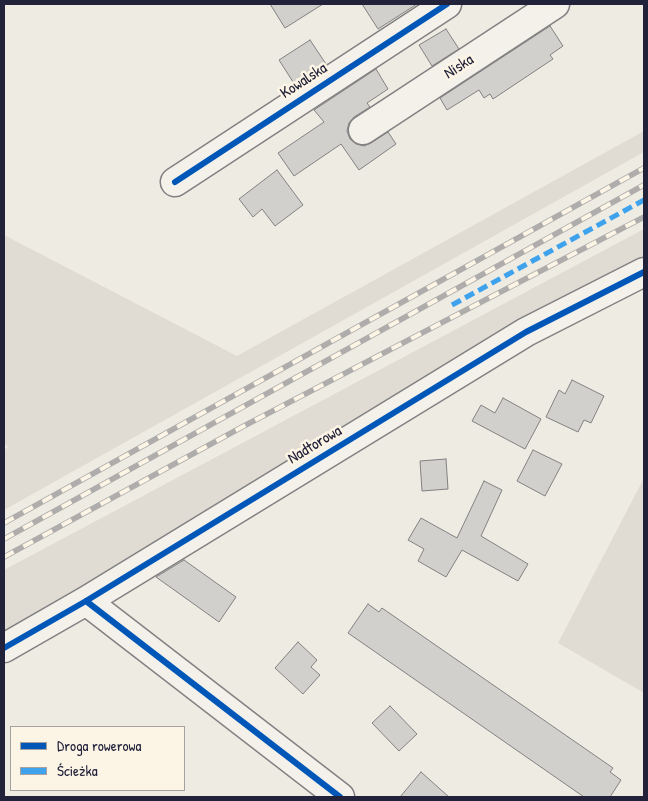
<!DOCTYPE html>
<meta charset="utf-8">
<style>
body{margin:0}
#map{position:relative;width:648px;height:801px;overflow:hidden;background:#eeebe3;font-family:"Patrick Hand",sans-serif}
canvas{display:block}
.frame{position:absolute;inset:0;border:5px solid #22223b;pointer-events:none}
.legend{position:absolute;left:10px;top:726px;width:175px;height:65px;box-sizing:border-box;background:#fcf5e5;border:1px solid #a5a1a1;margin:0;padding:6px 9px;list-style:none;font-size:15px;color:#22223b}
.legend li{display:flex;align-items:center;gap:10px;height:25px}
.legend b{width:25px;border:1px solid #a5a1a1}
</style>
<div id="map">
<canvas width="648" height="801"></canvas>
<div class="frame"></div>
<ul class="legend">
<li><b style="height:6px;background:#0057b8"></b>Droga rowerowa</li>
<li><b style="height:6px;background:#3ea2ec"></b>Ścieżka</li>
</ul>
</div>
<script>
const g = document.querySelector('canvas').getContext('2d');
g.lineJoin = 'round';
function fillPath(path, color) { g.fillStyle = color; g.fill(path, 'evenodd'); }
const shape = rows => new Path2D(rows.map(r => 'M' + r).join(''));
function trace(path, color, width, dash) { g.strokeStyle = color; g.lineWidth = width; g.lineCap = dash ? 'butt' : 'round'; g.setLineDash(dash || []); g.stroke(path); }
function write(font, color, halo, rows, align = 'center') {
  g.font = font + ' "Patrick Hand",sans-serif'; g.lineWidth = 5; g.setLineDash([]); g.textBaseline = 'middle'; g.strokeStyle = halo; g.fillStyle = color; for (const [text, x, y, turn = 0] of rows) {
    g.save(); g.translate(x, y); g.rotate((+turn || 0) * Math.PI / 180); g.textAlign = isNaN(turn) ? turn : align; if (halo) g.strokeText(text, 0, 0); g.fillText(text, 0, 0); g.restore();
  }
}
fillPath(shape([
 [644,131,644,152,4,510,4,450,8,447,4,444,4,235,237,356],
 [644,229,644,270,4,636,4,570],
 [644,478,644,693,558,643]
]), '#e0dcd3');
const building = shape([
 [270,4,323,4,285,28,270,4],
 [362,4,417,4,378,29,362,4],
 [550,26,563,46,550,55,553,59,493,99,490,94,484,98,479,90,447,110,440,98,550,26],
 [446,29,459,49,432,66,419,45,446,29],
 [310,40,326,64,295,85,279,60,310,40],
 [376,69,388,89,367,103,370,107,354,117,349,123,347,131,350,139,356,144,364,146,371,143,388,132,396,144,359,170,341,144,294,176,278,153,324,122,314,110,376,69],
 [277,170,303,205,275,226,262,209,253,217,239,199,277,170],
 [572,380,604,396,591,423,584,420,578,432,546,417,559,390,565,394,572,380],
 [503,398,541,419,525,449,472,421,481,405,495,413,503,398],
 [533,450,562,464,545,496,517,481,533,450],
 [446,459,448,489,422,491,420,461,446,459],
 [484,481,502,490,481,536,528,564,518,581,462,550,446,577,418,561,424,549,408,540,421,518,457,538,484,481],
 [184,560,236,597,219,622,156,577,184,560],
 [368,604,379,612,382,608,613,768,610,772,621,780,610,797,584,797,348,633,368,604],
 [298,642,317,660,311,667,320,675,303,694,275,668,298,642],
 [390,706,417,734,399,751,372,723,390,706],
 [421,772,449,797,400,797,421,772]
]);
fillPath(building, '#d2d0cc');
trace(building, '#828182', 1);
const minor = shape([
 [363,130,555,4],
 [175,182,447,4],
 [86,601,340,797],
 [4,648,86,601,526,332,644,272]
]);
trace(minor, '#828182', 31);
trace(minor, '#f4f1eb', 28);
const rail = shape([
 [4,523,644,168],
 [4,539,644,185],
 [4,557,242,427,644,217]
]);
trace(rail, '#afadac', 5.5);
trace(rail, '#fcf5e5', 4, [11]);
trace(shape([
 [452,305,644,200]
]), '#3ea2ec', 5, [10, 5]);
trace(shape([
 [175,182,447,4],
 [86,601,340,797],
 [4,648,86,601,526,332,644,272]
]), '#0057b8', 6);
write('16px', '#22223b', '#fcf5e5', [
 ["Niska",459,67,-33],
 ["Kowalska",304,81,-33],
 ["Nadtorowa",315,445,-31]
]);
</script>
